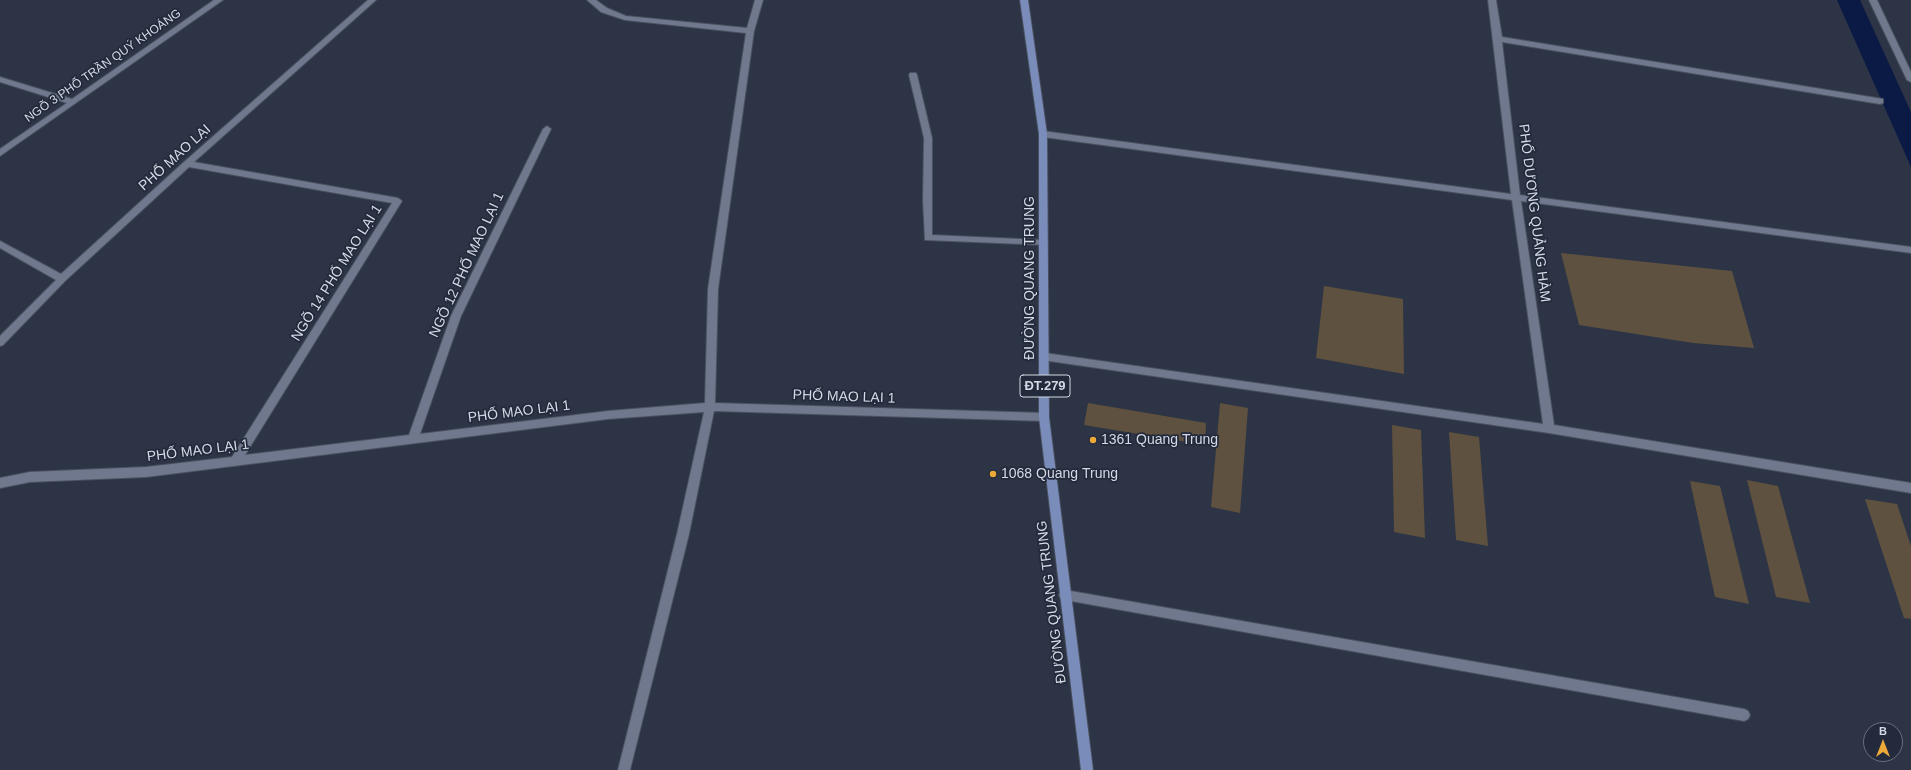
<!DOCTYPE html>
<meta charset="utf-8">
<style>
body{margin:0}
#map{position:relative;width:1911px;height:770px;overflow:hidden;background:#2c3445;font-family:Arial,sans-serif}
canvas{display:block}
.north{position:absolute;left:1863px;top:722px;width:40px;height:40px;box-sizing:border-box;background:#222a3b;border:1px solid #69707f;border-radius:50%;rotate:0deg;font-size:11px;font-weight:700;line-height:16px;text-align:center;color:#d4d9e5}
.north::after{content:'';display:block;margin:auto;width:14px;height:18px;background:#eba93a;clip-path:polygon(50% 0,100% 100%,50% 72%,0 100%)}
</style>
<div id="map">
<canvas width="1911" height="770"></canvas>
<div class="north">B</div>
</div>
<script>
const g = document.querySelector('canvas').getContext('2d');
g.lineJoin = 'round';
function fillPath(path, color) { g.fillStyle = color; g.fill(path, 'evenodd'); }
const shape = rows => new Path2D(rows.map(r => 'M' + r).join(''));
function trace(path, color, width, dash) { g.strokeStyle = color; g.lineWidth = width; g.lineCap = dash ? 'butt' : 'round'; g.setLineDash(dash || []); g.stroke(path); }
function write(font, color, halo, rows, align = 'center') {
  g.font = font + ' Arial,sans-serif'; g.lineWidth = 3.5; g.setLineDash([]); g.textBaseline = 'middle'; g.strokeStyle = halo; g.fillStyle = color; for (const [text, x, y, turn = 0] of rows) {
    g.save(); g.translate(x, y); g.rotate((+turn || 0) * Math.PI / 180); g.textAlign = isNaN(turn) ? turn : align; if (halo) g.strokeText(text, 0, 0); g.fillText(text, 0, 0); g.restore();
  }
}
fillPath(shape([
 [1837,0,1860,0,1911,112,1911,167]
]), '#0b1a45');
fillPath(shape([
 [1561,253,1732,271,1754,348,1693,343,1579,325],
 [1324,286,1403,299,1404,374,1316,358],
 [1088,403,1206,423,1205,445,1084,425],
 [1220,403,1248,408,1240,513,1211,507],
 [1392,425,1421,430,1425,538,1394,532],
 [1449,432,1479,437,1488,546,1456,540],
 [1747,480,1778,486,1810,603,1776,597],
 [1690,481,1720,486,1749,604,1715,597],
 [1865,499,1897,504,1911,546,1911,619,1904,618]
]), '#5e513f');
const minor = shape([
 [214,0,223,0,0,156,0,149,67,103,0,82,0,77,72,99,214,0],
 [368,0,376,0,194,162,398,198,402,201,245,455,409,435,451,316,543,129,547,126,551,129,461,316,420,434,608,411,705,403,708,289,746,33,625,20,601,12,587,0,596,0,607,8,626,16,747,28,755,0,763,0,754,31,718,289,715,403,1044,413,1048,414,1049,417,1048,420,1044,421,714,411,689,534,630,770,618,770,677,534,704,412,608,419,146,477,30,482,0,488,0,478,30,472,146,467,232,457,392,203,189,167,65,281,3,345,0,346,0,336,56,280,0,248,0,241,61,274,184,162,368,0],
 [1488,0,1496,0,1502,37,1883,99,1883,103,1880,104,1502,42,1520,195,1911,247,1911,253,1521,201,1554,425,1911,483,1911,493,1549,433,1042,360,1040,357,1042,354,1045,353,1543,424,1512,200,1043,137,1039,134,1043,131,1511,194,1488,0],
 [910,73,916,73,917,75,932,138,932,235,1043,240,1048,243,1046,245,925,240,923,201,924,138,909,75,910,73],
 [1065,590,1744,709,1748,711,1750,715,1748,719,1744,721,1065,600,1061,599,1059,595,1061,591,1065,590]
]);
const tertiary = shape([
 [1869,0,1877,0,1911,72,1911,82,1907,80,1869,0]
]);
const primary = shape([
 [1020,0,1028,0,1047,134,1049,417,1093,770,1081,770,1039,417,1039,134,1020,0]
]);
trace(minor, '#4a505f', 2);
trace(tertiary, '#4a505f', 2);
trace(primary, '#4a505f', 2);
fillPath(minor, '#6f788d');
fillPath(tertiary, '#6f788d');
fillPath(primary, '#798cba');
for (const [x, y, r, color] of [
 [1093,440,4,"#eba93a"],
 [993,474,4,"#eba93a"]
]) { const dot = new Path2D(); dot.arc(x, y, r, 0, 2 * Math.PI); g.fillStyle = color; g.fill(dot); trace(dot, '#222a3b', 1.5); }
write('12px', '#d4d9e5', '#222a3b', [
 ["NGÕ 3 PHỐ TRẦN QUÝ KHOÁNG",103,66,-35]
]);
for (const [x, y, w] of [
 [1045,386,50]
]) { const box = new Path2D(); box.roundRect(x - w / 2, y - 11, w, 22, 3); g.fillStyle = '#222a3b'; g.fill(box); trace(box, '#d4d9e5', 1); }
write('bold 13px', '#d4d9e5', null, [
 ["ĐT.279",1045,386]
]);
write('14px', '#d4d9e5', '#222a3b', [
 ["PHỐ MAO LẠI",175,158,-42],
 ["PHỐ DƯƠNG QUẢNG HÀM",1534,213,83],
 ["NGÕ 12 PHỐ MAO LẠI 1",467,265,-65],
 ["NGÕ 14 PHỐ MAO LẠI 1",337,273,-58],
 ["ĐƯỜNG QUANG TRUNG",1030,278,-90],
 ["PHỐ MAO LẠI 1",844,397,2],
 ["PHỐ MAO LẠI 1",519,412,-7],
 ["PHỐ MAO LẠI 1",198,451,-7],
 ["ĐƯỜNG QUANG TRUNG",1052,602,-97]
]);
write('14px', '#d4d9e5', '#222a3b', [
 ["1361 Quang Trung",1101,440],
 ["1068 Quang Trung",1001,474]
], 'left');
</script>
